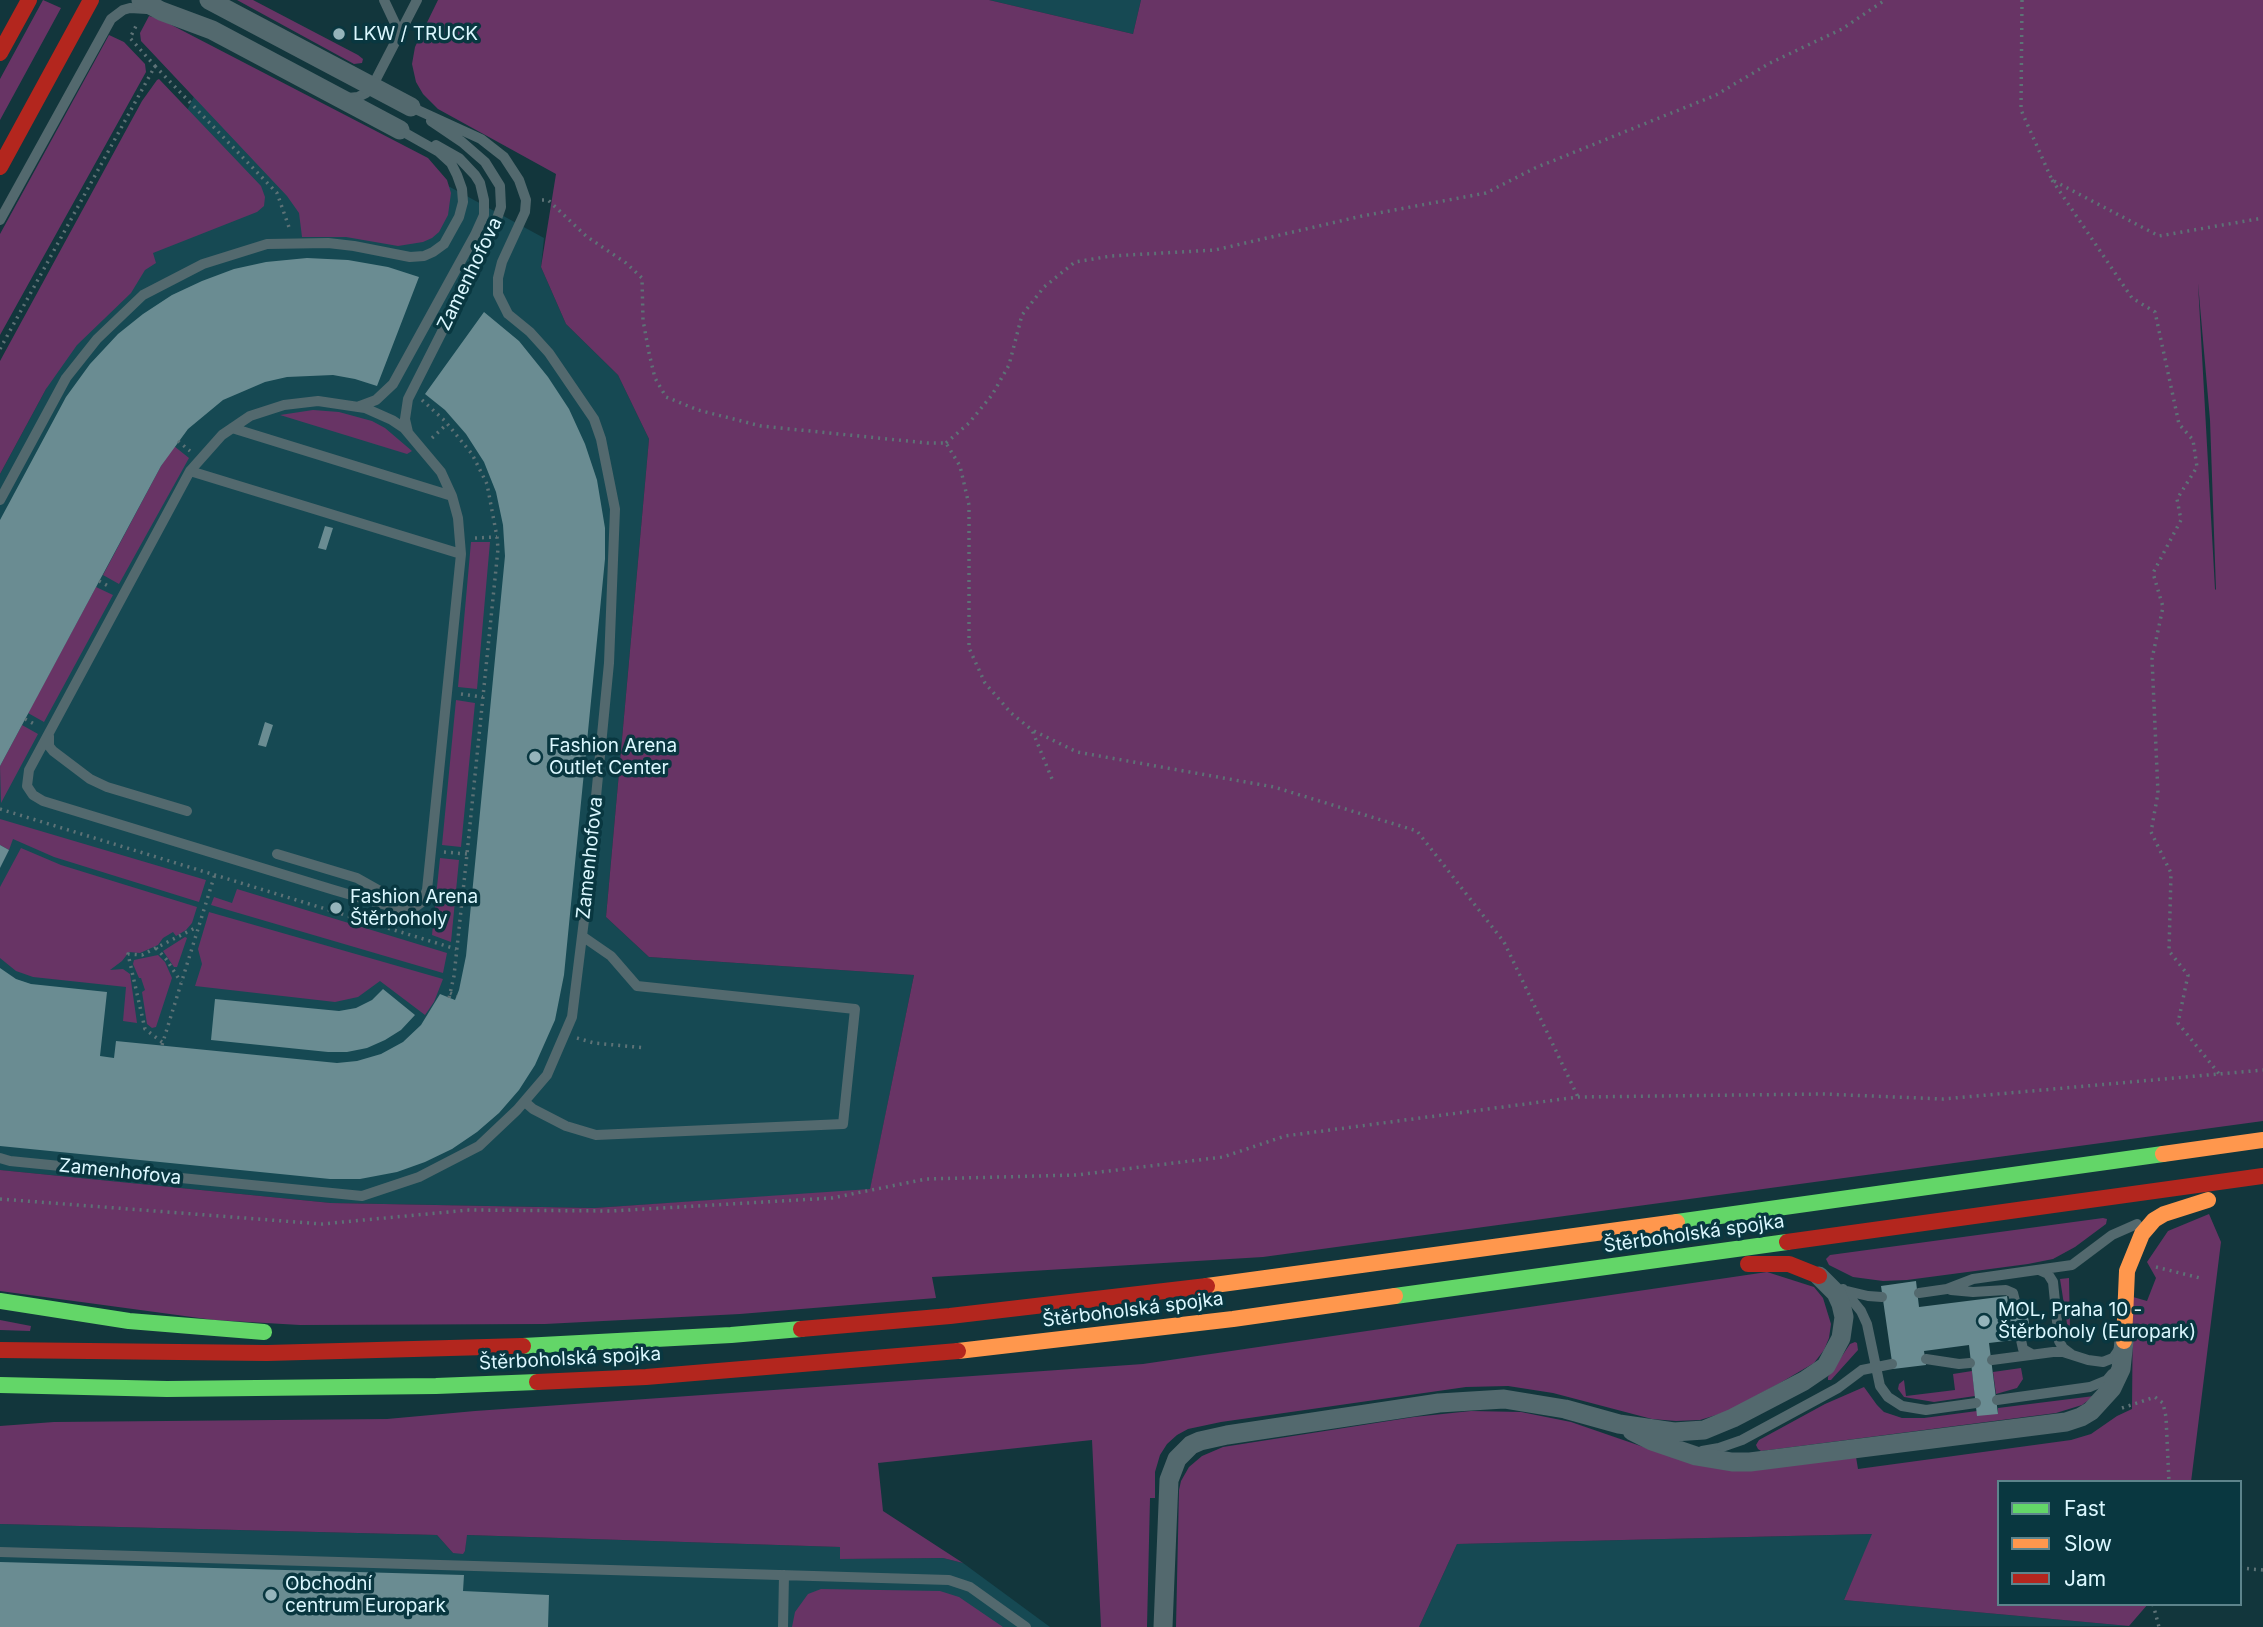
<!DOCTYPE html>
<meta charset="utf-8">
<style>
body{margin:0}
#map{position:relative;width:2263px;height:1627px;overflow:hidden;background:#12363c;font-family:Inter,sans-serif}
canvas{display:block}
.legend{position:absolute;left:1997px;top:1480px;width:245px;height:126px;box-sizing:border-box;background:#093740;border:2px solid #5d848c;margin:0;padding:9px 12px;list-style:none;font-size:21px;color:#dcf8ff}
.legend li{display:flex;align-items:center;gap:14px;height:35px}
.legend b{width:35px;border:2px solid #5d848c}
</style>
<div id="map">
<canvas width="2263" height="1627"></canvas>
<ul class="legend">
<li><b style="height:9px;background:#63d668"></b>Fast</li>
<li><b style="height:9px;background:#ff974d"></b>Slow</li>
<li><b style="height:9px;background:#b3261e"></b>Jam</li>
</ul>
</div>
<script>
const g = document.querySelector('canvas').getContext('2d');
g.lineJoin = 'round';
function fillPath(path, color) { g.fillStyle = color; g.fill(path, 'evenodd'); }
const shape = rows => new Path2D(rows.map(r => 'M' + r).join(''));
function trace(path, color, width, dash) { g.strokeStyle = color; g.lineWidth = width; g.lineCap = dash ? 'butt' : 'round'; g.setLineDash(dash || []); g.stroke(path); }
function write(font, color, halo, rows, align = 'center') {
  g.font = font + ' Inter,sans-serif'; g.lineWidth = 7; g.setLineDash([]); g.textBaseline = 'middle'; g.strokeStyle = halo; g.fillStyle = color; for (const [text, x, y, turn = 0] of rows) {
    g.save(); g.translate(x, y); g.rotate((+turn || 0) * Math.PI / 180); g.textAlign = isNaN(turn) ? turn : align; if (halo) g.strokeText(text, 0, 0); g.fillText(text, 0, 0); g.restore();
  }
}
fillPath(shape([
 [989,0,1141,0,1133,34],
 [207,71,426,174,544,238,541,267,566,324,618,375,649,439,606,917,649,957,914,975,870,1190,594,1208,331,1203,0,1170,0,474,46,389],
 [0,1524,437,1535,453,1553,465,1551,466,1535,841,1547,841,1559,943,1558,963,1563,1050,1627,0,1627],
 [1873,1534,1844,1600,2129,1626,1419,1627,1457,1544]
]), '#164953');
fillPath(shape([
 [43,0,61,8,0,120,0,79],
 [237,0,253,0,358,55,363,59,362,63,354,64],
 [438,0,989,0,1133,34,1141,0,2263,0,2263,1121,1263,1257,932,1277,936,1298,740,1314,545,1324,300,1325,214,1320,0,1291,0,1170,331,1203,594,1208,870,1189,914,975,649,957,606,917,649,439,618,375,566,324,541,267,556,174,438,109,423,94,416,82,412,64,415,47],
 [2198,283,2210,420,2216,590,2215,589],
 [149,16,160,19,428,158,447,180,451,193,448,215,439,232,432,238,423,242,398,246,346,237,302,237,299,213,287,196,141,41,140,33],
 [109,35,124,42,145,64,146,72,0,335,0,234],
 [159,79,261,186,265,197,264,206,257,212,153,253,156,263,145,270,131,293,77,345,46,389,0,474,0,361,142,101,157,80],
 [313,410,339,412,372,421,385,428,412,451,407,454,280,415],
 [174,446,189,458,119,584,103,575,161,466],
 [471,542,490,542,477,689,458,687],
 [96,587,113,595,44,722,28,713],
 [456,700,475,703,461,847,442,845],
 [22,725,38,734,1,803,0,766],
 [0,819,206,880,199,902,54,857,13,839,9,850,0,845],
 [21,848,61,865,197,907,192,923,186,930,176,936,173,932,163,938,158,945,140,953,129,952,122,961,110,970,123,969,130,974,137,1023,123,1021,126,987,33,977,16,971,0,958,0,887],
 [440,858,459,860,451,942,432,935],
 [237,889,447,953,443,973,211,905,214,897,232,903],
 [209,912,443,979,434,1002,425,1015,380,981,358,997,335,1002,195,986,202,964,198,949],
 [185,937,187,938,177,967,174,967,163,951],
 [158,955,165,962,172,978,156,1027,152,1028,147,1024,142,992,145,990,141,978,139,978,133,964,134,960],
 [2209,1214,2221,1242,2191,1482,1999,1482,1999,1604,2148,1604,2129,1626,1844,1600,1872,1534,1457,1544,1419,1627,1176,1627,1179,1490,1181,1481,1189,1467,1202,1456,1223,1447,1414,1417,1471,1411,1521,1412,1571,1422,1687,1462,1856,1457,1858,1469,2071,1440,2091,1434,2117,1416,2132,1409,2133,1297,2147,1301,2156,1278,2147,1262,2168,1231],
 [2103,1218,2107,1219,2106,1224,2075,1247,2053,1259,2028,1264,1907,1280,1883,1281,1853,1277,1829,1265,1826,1259,1830,1255],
 [1767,1272,1814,1287,1823,1298,1831,1324,1829,1338,1824,1350,1814,1363,1780,1383,1726,1412,1700,1420,1676,1421,1652,1419,1553,1393,1508,1386,1466,1387,1221,1422,1188,1429,1177,1435,1167,1444,1160,1455,1155,1472,1155,1498,1150,1498,1147,1627,1101,1627,1092,1440,878,1463,883,1511,963,1563,943,1558,840,1559,840,1547,467,1535,465,1551,463,1554,453,1553,437,1535,0,1524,0,1426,54,1422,387,1419,475,1411,1143,1364],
 [2069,1278,2070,1329,2068,1330,2060,1279],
 [0,1320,31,1326,30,1331,0,1330],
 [1855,1342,1857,1343,1858,1350,1831,1380,1828,1380,1828,1377,1850,1344],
 [2021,1368,2023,1379,2017,1388,1996,1394,1993,1372],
 [1972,1371,1975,1396,1934,1402,1904,1397,1898,1389,1899,1384,1904,1380,1906,1396,1955,1390,1953,1374],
 [1864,1387,1877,1405,1884,1412,1902,1418,1924,1418,1977,1411,1998,1414,1998,1408,2094,1396,2082,1405,2056,1413,1761,1451,1758,1449,1756,1445,1759,1440,1825,1404],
 [821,1589,940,1591,959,1597,1003,1627,792,1627,795,1612,808,1594]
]), '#683465');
fillPath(shape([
 [307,258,348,260,388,267,419,277,377,386,355,379,333,375,287,377,265,382,223,400,188,429,161,466,0,766,0,520,66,397,90,364,118,334,143,314,172,295,202,281,234,269,266,262],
 [484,312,519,341,548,377,569,409,585,444,597,480,605,528,605,559,564,975,555,1020,535,1065,519,1090,499,1113,477,1132,452,1149,425,1162,397,1172,360,1179,330,1179,0,1146,0,968,16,979,31,984,107,992,100,1056,114,1058,116,1041,337,1063,357,1061,381,1054,403,1042,421,1025,440,994,455,1000,459,990,466,956,505,556,503,525,496,492,484,462,466,434,445,410,425,394],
 [325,526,333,528,326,550,318,548],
 [265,722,273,725,266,747,258,745],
 [0,845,9,850,0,868],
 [383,989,415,1015,401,1030,385,1040,367,1048,347,1052,328,1052,211,1040,215,999,339,1011,356,1008,372,1000],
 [1916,1281,1919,1307,2007,1296,2008,1303,2026,1301,2031,1338,1989,1343,1998,1414,1977,1416,1969,1345,1924,1351,1926,1365,1893,1369,1881,1286],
 [0,1562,464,1575,463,1591,549,1595,548,1627,0,1627]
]), '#6a8c92');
trace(shape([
 [2022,0,2021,110,2052,180,2159,236,2263,218],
 [155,66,277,193,290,230],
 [2052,180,2132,298,2155,312,2179,424,2193,440,2197,467,2177,499,2181,520,2153,573,2163,607,2152,659,2158,793,2151,832,2171,873,2169,951,2188,975,2178,1023,2220,1075],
 [542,200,548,200,586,236,626,263,642,278,643,320,649,353,655,378,666,397,698,410,761,426,927,443,946,443,960,466,969,505,969,648,985,683,1011,713,1032,730,1052,779],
 [0,349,155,66,130,38,137,24],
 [422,400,445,421,472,454,487,484,497,537,498,549,467,854,454,976,449,998],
 [432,438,447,424],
 [178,441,190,451],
 [946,443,969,423,992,395,1009,365,1022,315,1044,287,1075,262,1111,256,1215,250,1362,216,1486,193,1535,168,1716,95,1770,63,1842,29,1885,0],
 [475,538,497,537],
 [99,581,110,587],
 [461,694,483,697],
 [25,719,36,725],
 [1034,731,1077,752,1274,787,1417,831,1504,942,1578,1097],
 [0,809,456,949],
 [444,852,467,854],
 [156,948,166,959,181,982],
 [450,993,457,996],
 [577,1038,594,1043,646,1048],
 [162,1042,145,1029,128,954,142,955,197,927],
 [162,1045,215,874],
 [0,1199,322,1224,469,1210,612,1211,832,1198,926,1179,1076,1175,1223,1157,1285,1136,1578,1097,1823,1094,1943,1099,2263,1070],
 [2156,1267,2200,1278],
 [2122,1408,2155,1397,2163,1403,2166,1417,2169,1482],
 [2240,1568,2263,1570],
 [2153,1604,2159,1627]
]), '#5d7276', 3.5, [2, 5]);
trace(shape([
 [384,0,400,34],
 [348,98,358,97,366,93,372,87,417,0],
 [0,220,111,19,123,10,130,8,147,9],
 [318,401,365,408,392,420,404,428,441,472,452,496,458,518,461,554,427,890,422,902,411,910,403,910,334,890,43,801,33,795,27,786,29,770,190,471,222,435,250,416,284,405,318,401],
 [360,406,376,400,393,384,475,235,484,215,484,200,480,183,475,175,459,158,436,145],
 [232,428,452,496],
 [408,432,405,419,408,399,492,233,501,207,500,186,485,162,462,142,431,121],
 [190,471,461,554],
 [0,500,66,378,97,339,143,295,203,264,267,244,328,243,354,246,410,257,424,256,433,252,444,244,459,217,463,202,462,189,457,175,451,163,439,152,400,130],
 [49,736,49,746,53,751,90,779,107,787,187,811],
 [277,854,357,878,405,905],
 [525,1102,533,1109,566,1126,596,1135,843,1124,855,1009,637,986,611,956,582,936],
 [0,1158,10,1161,362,1196,419,1177,479,1146,517,1110,547,1075,572,1017,584,920,609,663,615,509,601,439,594,419,549,353,530,332,508,314,498,294,498,278,502,262,525,212,526,200,519,180,504,157,481,139,411,107],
 [2039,1270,2048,1274,2053,1282,2059,1341,2063,1348,2071,1354],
 [1843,1289,1861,1311,1867,1324,1880,1386,1888,1397,1902,1406,1926,1410,1976,1403],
 [1951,1290,1973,1292,2006,1290,2013,1293,2015,1301],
 [1847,1291,1868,1296,1882,1297],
 [1919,1293,1947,1289,1973,1279,2072,1265,2112,1235,2137,1224],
 [2021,1340,2023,1349,2032,1354],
 [1926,1359,1959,1364,1970,1363],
 [1992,1360,2053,1352,2063,1352,2088,1360,2103,1362,2113,1358,2120,1348],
 [1997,1400,2090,1387,2107,1380,2112,1374],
 [1702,1451,1719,1448,1742,1440,1838,1388,1862,1370,1892,1364],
 [0,1552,949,1580,970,1587,1026,1627],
 [783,1627,784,1575]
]), '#53696e', 10);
trace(shape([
 [141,0,161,11,212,30,400,130],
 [209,0,411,107],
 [1632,1431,1652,1441,1696,1456,1732,1462,1750,1462,2066,1422,2081,1417,2091,1411,2112,1388,2121,1369,2124,1341],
 [1163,1627,1169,1480,1177,1459,1191,1445,1200,1441,1227,1435,1439,1403,1504,1399,1565,1409,1619,1424,1674,1432,1704,1430,1733,1418,1804,1381,1826,1366,1841,1338,1844,1317,1841,1304,1836,1293,1819,1276]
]), '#53696e', 19);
trace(shape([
 [1677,1222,2163,1154],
 [1395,1296,1787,1242],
 [0,1301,129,1321,264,1332],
 [523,1346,731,1335,801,1329],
 [0,1385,167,1389,436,1386,537,1382]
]), '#63d668', 16);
trace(shape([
 [2163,1154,2263,1140],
 [1207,1286,1677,1222],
 [2124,1341,2127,1271,2142,1234,2154,1220,2164,1214,2208,1200],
 [958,1351,1233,1319,1395,1296]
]), '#ff974d', 16);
trace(shape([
 [0,53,29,0],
 [0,167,91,0],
 [1787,1242,2263,1176],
 [1748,1264,1789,1264,1819,1276],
 [801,1329,950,1316,1207,1286],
 [0,1350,267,1353,523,1346],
 [537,1382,646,1377,958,1351]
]), '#b3261e', 16);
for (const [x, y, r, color] of [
 [339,34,7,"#95b4bb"],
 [535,757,7,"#95b4bb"],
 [336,908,7,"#95b4bb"],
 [1984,1321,7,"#95b4bb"],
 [271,1595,7,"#95b4bb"]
]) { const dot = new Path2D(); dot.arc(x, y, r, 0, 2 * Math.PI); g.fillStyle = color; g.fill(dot); trace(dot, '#093740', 2.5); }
write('19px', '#dcf8ff', '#093740', [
 ["LKW / TRUCK",353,34],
 ["Fashion Arena",549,746],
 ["Outlet Center",549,768],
 ["Fashion Arena",350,897],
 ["Štěrboholy",350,919],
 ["MOL, Praha 10 -",1998,1310],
 ["Štěrboholy (Europark)",1998,1332],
 ["Obchodní",285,1584],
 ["centrum Europark",285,1606]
], 'left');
write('19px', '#dcf8ff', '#093740', [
 ["Zamenhofova",470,274,-64],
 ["Zamenhofova",590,858,-84],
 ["Zamenhofova",120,1172,6],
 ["Štěrboholská spojka",1694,1234,-8],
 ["Štěrboholská spojka",1133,1310,-7],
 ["Štěrboholská spojka",570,1359,-3]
]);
</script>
